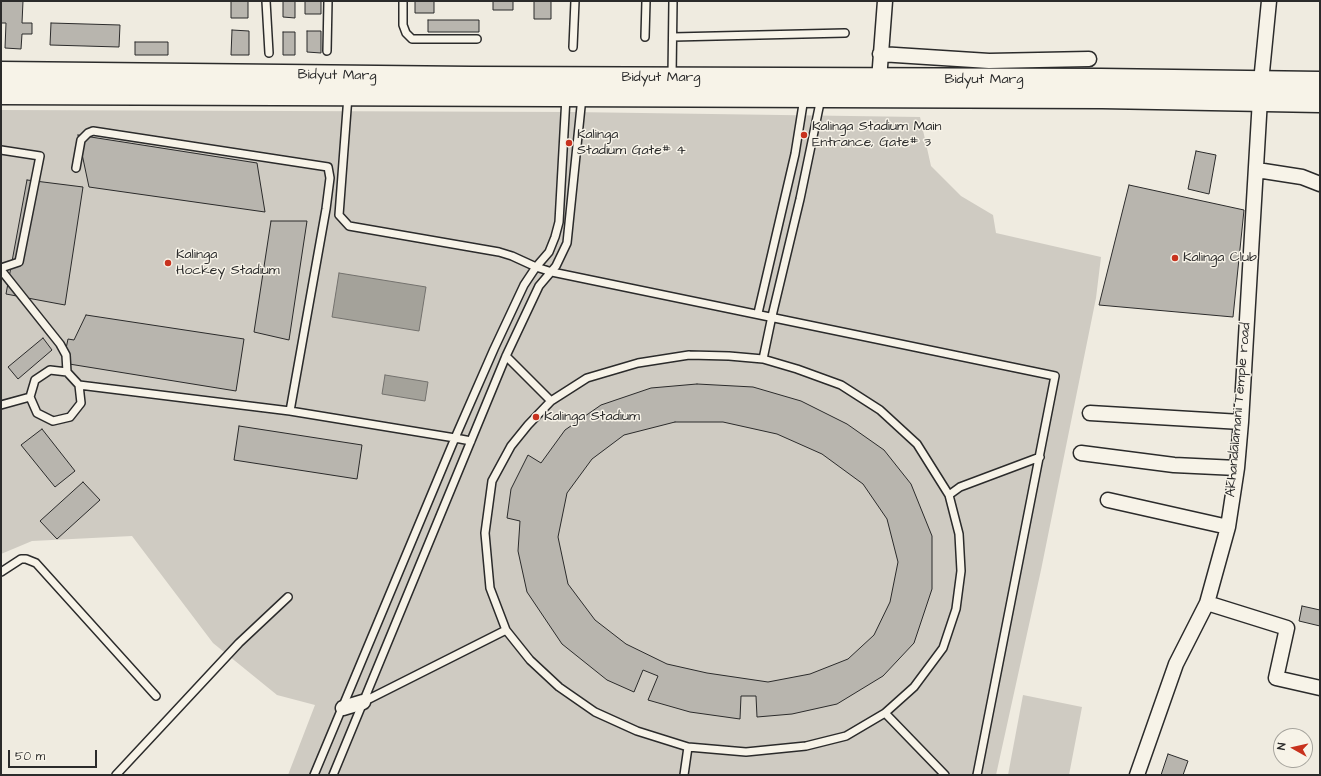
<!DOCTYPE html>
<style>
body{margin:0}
#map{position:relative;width:1321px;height:776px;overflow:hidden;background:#efebe0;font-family:"Architects Daughter",sans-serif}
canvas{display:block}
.frame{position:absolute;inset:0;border:2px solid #2b2b2b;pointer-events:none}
.north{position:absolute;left:1273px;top:728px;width:40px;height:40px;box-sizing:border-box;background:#f7f3e8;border:1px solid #a5a39c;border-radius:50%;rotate:278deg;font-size:11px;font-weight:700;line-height:16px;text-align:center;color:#2b2b2b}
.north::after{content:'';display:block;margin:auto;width:14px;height:18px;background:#c8321e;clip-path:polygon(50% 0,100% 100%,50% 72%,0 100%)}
.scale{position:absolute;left:8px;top:750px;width:89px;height:18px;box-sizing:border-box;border:2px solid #2b2b2b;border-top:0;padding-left:5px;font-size:12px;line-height:14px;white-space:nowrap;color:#2b2b2b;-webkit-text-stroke:3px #f7f3e8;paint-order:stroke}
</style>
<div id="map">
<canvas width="1321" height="776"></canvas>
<div class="frame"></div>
<div class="north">N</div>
<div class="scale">50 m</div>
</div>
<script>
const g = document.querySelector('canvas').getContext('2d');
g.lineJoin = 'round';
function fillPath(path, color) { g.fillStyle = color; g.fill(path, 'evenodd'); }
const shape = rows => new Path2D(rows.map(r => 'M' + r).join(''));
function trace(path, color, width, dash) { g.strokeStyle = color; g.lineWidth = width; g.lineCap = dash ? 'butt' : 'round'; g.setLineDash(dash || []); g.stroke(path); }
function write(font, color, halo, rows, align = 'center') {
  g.font = font + ' "Architects Daughter",sans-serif'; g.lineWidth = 3; g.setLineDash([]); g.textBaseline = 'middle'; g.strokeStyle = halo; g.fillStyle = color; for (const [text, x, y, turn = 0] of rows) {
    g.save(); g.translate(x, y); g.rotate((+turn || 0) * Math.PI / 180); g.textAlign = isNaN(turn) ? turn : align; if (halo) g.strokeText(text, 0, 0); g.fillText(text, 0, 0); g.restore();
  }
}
fillPath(shape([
 [1,110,572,112,920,117,931,166,961,196,993,215,996,233,1101,257,1096,298,1041,570,996,775,288,775,315,705,277,695,213,643,132,536,32,541,1,554],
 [1023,695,1082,707,1069,775,1008,775]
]), '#cfcbc2');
const water = shape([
 [339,273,426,287,419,331,332,317,339,273],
 [385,375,428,382,425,401,382,394,385,375]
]);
fillPath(water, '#a4a29a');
trace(water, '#74726e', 1);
const building = shape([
 [1,1,23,1,22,23,32,23,32,34,22,34,21,49,5,48,6,23,1,23,1,1],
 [231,1,248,1,248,18,231,18,231,1],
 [283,1,295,1,295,18,283,17,283,1],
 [305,1,321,1,321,14,305,14,305,1],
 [415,1,434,1,434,13,415,13,415,1],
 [493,1,513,1,513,10,493,10,493,1],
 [534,1,551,1,551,19,534,19,534,1],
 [428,20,479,20,479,32,428,32,428,20],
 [51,23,120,25,119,47,50,45,51,23],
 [232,30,249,31,249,55,231,55,232,30],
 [307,31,321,31,321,53,307,52,307,31],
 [283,32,295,32,295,55,283,55,283,32],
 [135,42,168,42,168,55,135,55,135,42],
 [78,135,257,163,265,212,89,187,78,135],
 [1196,151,1216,155,1209,194,1188,189,1196,151],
 [27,180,83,187,65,305,6,294,27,180],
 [1129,185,1244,210,1233,317,1099,305,1129,185],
 [271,221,307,221,289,340,254,332,271,221],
 [86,315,244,339,236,391,63,363,68,339,74,340,86,315],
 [43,338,52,350,18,379,8,367,43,338],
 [697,384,753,387,801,401,847,424,884,450,911,484,932,536,932,589,914,643,883,676,837,704,792,714,757,717,756,696,741,696,740,719,690,712,648,700,658,676,643,670,634,692,607,680,562,644,527,592,518,551,520,521,507,518,511,489,528,455,541,463,565,430,601,405,651,388,697,384],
 [675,422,723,422,777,434,822,454,863,484,887,519,898,562,890,602,874,635,848,659,810,674,768,682,707,673,667,664,626,644,595,620,568,584,558,537,567,493,592,459,624,435,675,422],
 [239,426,362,445,357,479,234,460,239,426],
 [42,429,75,471,55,487,21,445,42,429],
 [83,482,100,500,57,539,40,521,83,482],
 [1302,606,1320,610,1320,626,1299,621,1302,606],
 [1168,754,1188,761,1183,775,1161,775,1168,754]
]);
fillPath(building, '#b8b5ae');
trace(building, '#2b2b2b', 1);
const service = shape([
 [266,1,269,53],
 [403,1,403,25,406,33,412,39,477,39],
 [645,37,646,1],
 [673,37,845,33],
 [573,47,575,1],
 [327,51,328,1],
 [672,76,673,1],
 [348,96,339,215,349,226,499,252,512,256,536,267,552,272,1055,376,977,775],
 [1,150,40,156,19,262,1,268],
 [76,168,81,140,88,133,93,131,328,167,330,178,326,209,290,411],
 [1,270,60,344,66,355,67,372],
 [758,313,795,154,804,98],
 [689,355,729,356,763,359,797,369,841,385,880,410,917,444,949,495,959,534,961,571,956,609,943,648,914,687,885,713,846,736,806,746,746,752,688,747,637,731,595,712,559,687,530,660,506,630,490,588,485,533,492,481,511,446,528,425,551,401,587,378,638,363,689,355],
 [506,356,551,401],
 [763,359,772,316,800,199,821,98],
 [79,385,81,403,70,417,53,421,37,413,30,397,35,380,50,370,67,372,79,385,290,411,455,438,471,441],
 [1,405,30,397],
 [949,495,960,487,1040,457],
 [1,572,21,559,26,559,36,563,156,696],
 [363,702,506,630],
 [885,713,945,775],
 [116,775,239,643,288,597],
 [314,775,455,438,494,349,524,285,536,267,549,252,555,237,559,222,566,97],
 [333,775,506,356,539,286,556,266,567,243,582,97],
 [684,775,688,747]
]);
const minor = shape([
 [880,54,989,61,1089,59],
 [879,80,885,1],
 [1257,170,1302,177,1320,184],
 [1090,413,1241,422],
 [1081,453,1174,465,1237,468],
 [1108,500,1228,527],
 [1207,603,1287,628,1276,678,1320,688],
 [343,708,363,702],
 [1137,775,1176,664,1207,603,1228,527,1237,468,1241,422,1261,82,1269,1]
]);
const primary = shape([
 [1,73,472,78,1101,80,1320,83],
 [1,93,1102,97,1320,101]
]);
trace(service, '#2b2b2b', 10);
trace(minor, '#2b2b2b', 17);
trace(primary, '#2b2b2b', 25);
trace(service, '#f7f3e8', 7);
trace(minor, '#f7f3e8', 14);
trace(primary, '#f7f3e8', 22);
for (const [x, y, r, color] of [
 [804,135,4,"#c8321e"],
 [569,143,4,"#c8321e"],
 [1175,258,4,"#c8321e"],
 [168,263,4,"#c8321e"],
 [536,417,4,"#c8321e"]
]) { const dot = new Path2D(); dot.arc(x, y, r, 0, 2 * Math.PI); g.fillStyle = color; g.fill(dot); trace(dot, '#f7f3e8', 1.5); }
write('14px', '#2b2b2b', '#f7f3e8', [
 ["Bidyut Marg",337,76,1],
 ["Bidyut Marg",661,78],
 ["Bidyut Marg",984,80],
 ["Akhandalamani Temple road",1239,410,-85]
]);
write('14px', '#2b2b2b', '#f7f3e8', [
 ["Kalinga Stadium Main",812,127],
 ["Entrance, Gate# 3",812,143],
 ["Kalinga",577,135],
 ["Stadium Gate# 4",577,151],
 ["Kalinga",176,255],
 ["Hockey Stadium",176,271],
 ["Kalinga Club",1183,258],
 ["Kalinga Stadium",544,417]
], 'left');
</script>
